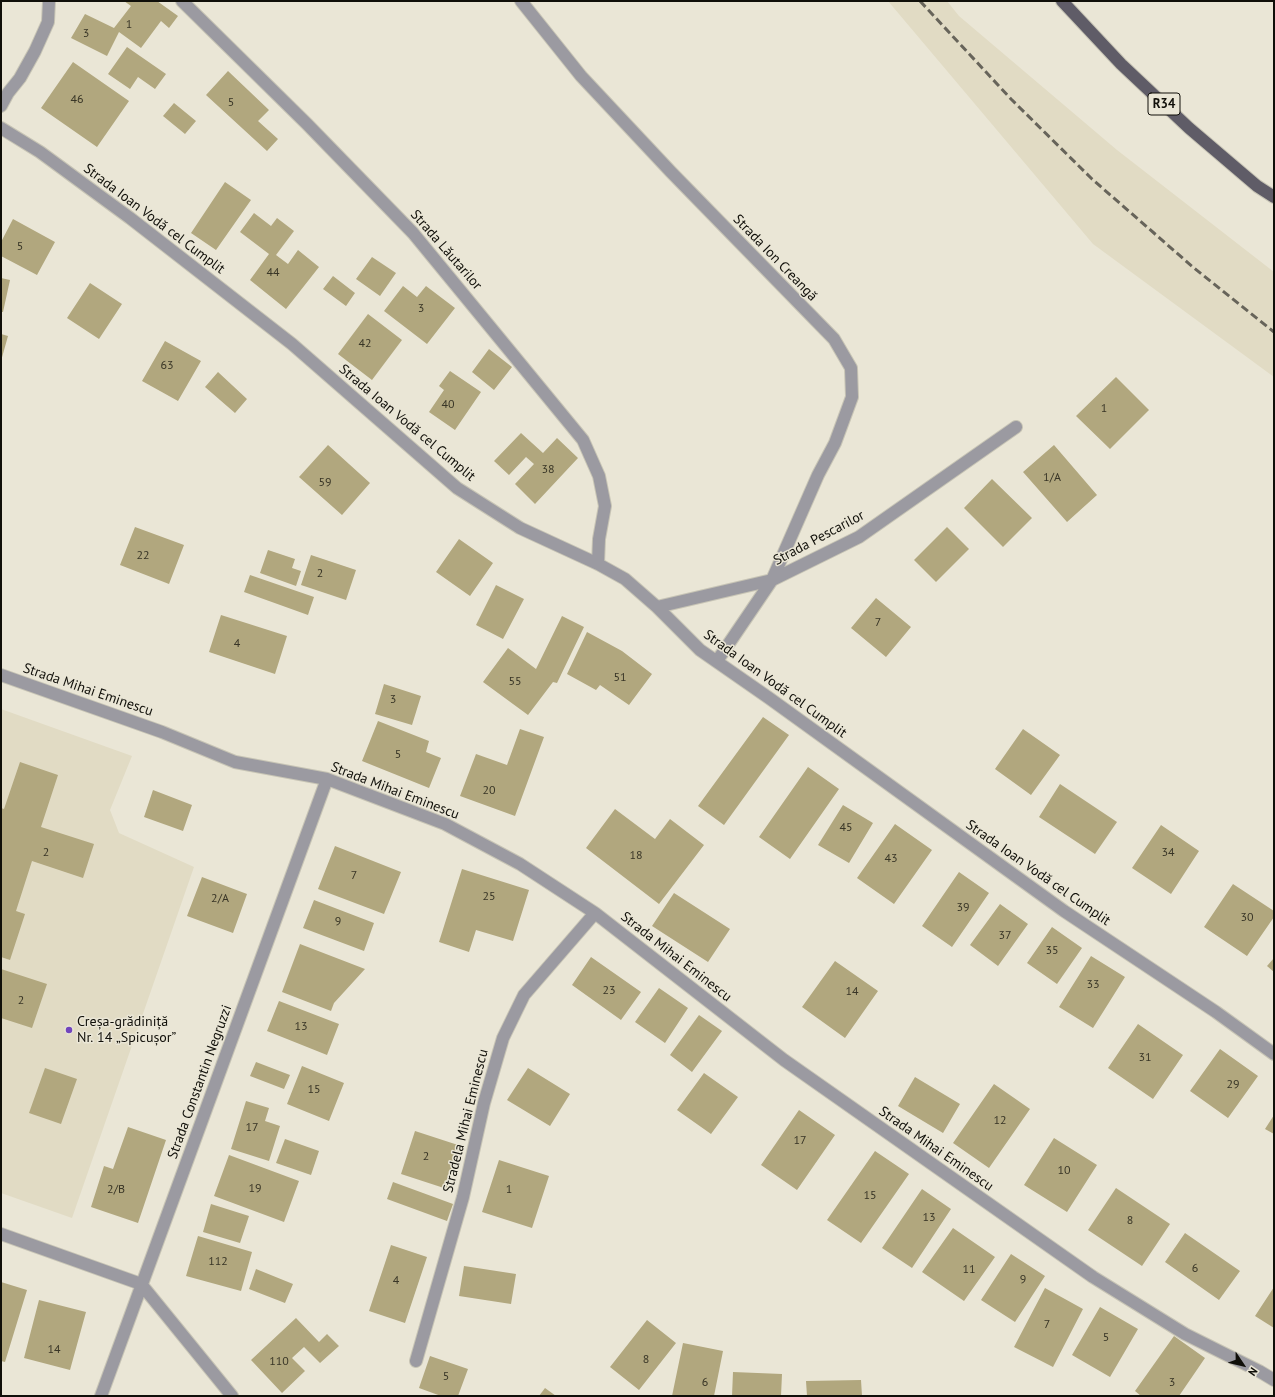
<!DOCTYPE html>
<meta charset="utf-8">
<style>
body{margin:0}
#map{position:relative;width:1275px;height:1397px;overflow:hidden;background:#eae6d6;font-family:"PT Sans",sans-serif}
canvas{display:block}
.frame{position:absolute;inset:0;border:2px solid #100f09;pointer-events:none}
.north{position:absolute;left:1223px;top:1345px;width:40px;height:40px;-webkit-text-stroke:3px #eae6d6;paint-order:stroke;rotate:125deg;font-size:11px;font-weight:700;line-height:16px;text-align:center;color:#100f09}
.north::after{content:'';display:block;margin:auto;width:14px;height:18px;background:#100f09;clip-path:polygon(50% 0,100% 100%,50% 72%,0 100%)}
</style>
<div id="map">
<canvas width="1275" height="1397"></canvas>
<div class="frame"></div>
<div class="north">N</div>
</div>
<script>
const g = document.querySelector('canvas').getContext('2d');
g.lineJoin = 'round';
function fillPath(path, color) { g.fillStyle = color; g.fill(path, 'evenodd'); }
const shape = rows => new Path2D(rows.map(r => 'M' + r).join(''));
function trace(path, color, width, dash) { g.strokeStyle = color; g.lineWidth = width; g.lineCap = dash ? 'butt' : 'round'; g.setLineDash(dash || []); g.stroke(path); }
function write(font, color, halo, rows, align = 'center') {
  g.font = font + ' "PT Sans",sans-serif'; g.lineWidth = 3; g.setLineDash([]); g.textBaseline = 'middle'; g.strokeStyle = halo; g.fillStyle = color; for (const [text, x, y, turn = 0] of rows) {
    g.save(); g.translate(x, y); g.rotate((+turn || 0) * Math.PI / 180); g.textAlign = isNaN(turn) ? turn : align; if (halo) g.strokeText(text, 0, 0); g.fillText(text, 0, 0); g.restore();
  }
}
fillPath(shape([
 [888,1,947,1,959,16,1117,150,1274,272,1274,377,1093,244],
 [1,709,132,756,110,810,119,833,194,867,72,1218,1,1193]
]), '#e1dbc4');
fillPath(shape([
 [124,1,157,1,178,16,169,28,161,21,141,48,119,32,107,56,71,38,85,14,114,28,131,6],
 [127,47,166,74,155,89,138,77,130,89,108,74],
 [73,62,129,101,97,147,41,108],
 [228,71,269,110,258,121,278,139,267,151,206,95],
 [174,103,196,121,185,134,163,116],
 [225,182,251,200,216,250,191,233],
 [254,213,271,226,277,218,294,231,276,255,288,264,298,250,319,267,286,309,250,280,269,254,240,232],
 [13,219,55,242,37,275,1,256,1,242],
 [372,257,396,273,380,296,356,279],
 [333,276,355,293,346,306,323,289],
 [1,278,10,280,3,312,1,312],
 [90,283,122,304,99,339,67,318],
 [403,286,417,297,426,286,455,308,427,344,384,311],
 [368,314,402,340,372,380,338,354],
 [1,334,8,336,1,361],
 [165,341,201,361,178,401,142,381],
 [489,349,512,367,494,390,472,372],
 [450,371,481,392,455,430,429,412,444,390,439,386],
 [218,372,247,399,235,413,205,387],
 [1116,377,1149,410,1110,449,1076,416],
 [521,433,543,453,557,438,578,458,535,504,515,484,534,464,526,457,509,475,494,461],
 [328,445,370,483,342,515,299,477],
 [1054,445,1097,495,1067,522,1023,472],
 [992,479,1032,518,1003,547,964,508],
 [135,527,184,545,169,584,120,565],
 [947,527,969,549,936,582,914,560],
 [459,539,493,563,470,596,436,572],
 [268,550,295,559,292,568,301,571,296,586,260,573],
 [311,555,356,570,346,600,301,585],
 [250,575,314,597,308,615,244,592],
 [496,585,524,599,503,639,476,625],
 [876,598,911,627,886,657,851,628],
 [221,615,287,636,275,674,209,652],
 [562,616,584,627,557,683,553,682,528,715,483,682,508,648,536,669],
 [587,632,622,651,652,674,629,705,600,685,596,690,567,674],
 [384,684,421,696,412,725,375,714],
 [763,717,789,735,724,825,698,806],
 [378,721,429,741,426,752,441,758,429,788,362,761],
 [520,729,544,737,515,816,460,796,476,754,507,765],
 [1023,729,1060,755,1031,795,995,769],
 [20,762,58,775,41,827,94,844,83,878,32,861,16,911,25,914,10,960,1,957,1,808,4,809],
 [808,767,839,789,790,859,759,837],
 [1060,784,1117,822,1095,854,1039,817],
 [153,790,192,805,183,831,144,817],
 [843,805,873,823,849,863,818,845],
 [615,809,655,839,670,819,704,845,659,904,586,848],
 [895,824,932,850,894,904,857,878],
 [1161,825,1199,851,1171,894,1132,868],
 [335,846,401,872,384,914,318,889],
 [462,869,529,890,513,941,476,930,469,952,439,942],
 [959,872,989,893,952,947,922,926],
 [202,877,247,894,233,933,187,916],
 [1233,884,1274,911,1274,917,1247,956,1204,927],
 [674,893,730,929,708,962,652,926],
 [314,900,374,923,364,951,303,928],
 [1000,904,1028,924,998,966,970,945],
 [1052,927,1082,948,1057,984,1027,963],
 [300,944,365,969,334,1003,331,1011,282,992],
 [1091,956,1125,977,1093,1028,1059,1007],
 [591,957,641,992,621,1020,572,985],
 [1274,958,1274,972,1267,966],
 [835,961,878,991,845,1038,802,1007],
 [1,969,47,984,32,1028,1,1018],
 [659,988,688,1008,665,1043,635,1022],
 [279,1001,339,1024,327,1055,267,1031],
 [699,1015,722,1031,692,1072,670,1055],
 [1138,1024,1183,1055,1153,1099,1108,1068],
 [1220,1049,1258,1076,1228,1118,1190,1091],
 [256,1062,290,1075,284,1089,250,1076],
 [302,1066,344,1083,329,1121,287,1104],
 [45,1068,77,1079,61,1124,29,1113],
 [528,1068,570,1094,550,1126,507,1100],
 [704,1073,738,1097,711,1134,677,1110],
 [915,1077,960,1104,943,1133,898,1106],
 [994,1084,1030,1109,989,1168,953,1143],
 [246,1101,269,1108,265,1121,280,1126,269,1161,231,1149],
 [799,1110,835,1135,797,1190,761,1165],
 [1274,1115,1274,1134,1265,1129],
 [128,1127,166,1140,138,1223,91,1207,104,1166,113,1169],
 [415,1131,461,1146,447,1189,401,1174],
 [1054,1138,1097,1165,1067,1212,1024,1185],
 [285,1139,319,1151,311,1175,276,1163],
 [875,1151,909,1174,861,1243,827,1220],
 [229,1155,299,1181,284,1222,214,1196],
 [499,1160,549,1176,532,1228,482,1212],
 [393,1182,453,1204,447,1221,387,1199],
 [1116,1188,1170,1224,1142,1266,1088,1230],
 [922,1189,951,1209,912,1268,882,1248],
 [211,1204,249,1216,240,1243,203,1232],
 [953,1228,995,1257,964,1301,922,1272],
 [1185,1233,1240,1271,1219,1300,1165,1262],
 [198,1236,252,1252,241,1291,186,1276],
 [391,1245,427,1257,405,1323,369,1311],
 [1011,1254,1045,1276,1015,1322,981,1300],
 [464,1266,516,1274,511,1304,459,1296],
 [256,1269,293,1284,285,1303,249,1289],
 [1,1282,27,1290,5,1362,1,1361],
 [1274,1287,1274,1328,1255,1316],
 [1045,1288,1083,1309,1053,1367,1014,1347],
 [39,1300,86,1312,70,1370,24,1358],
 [1100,1307,1138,1329,1110,1377,1072,1355],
 [296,1318,319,1342,327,1334,339,1346,320,1363,304,1347,292,1358,305,1371,282,1393,251,1360],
 [647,1320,676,1343,639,1390,610,1367],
 [1174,1336,1205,1358,1179,1396,1141,1396,1135,1391],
 [683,1343,723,1351,714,1396,672,1396],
 [430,1356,468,1369,458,1396,441,1396,419,1388],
 [733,1372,782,1374,781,1396,732,1396],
 [861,1380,862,1396,807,1396,806,1381],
 [545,1388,556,1396,539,1396]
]), '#b1a77e');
const minor = shape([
 [182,1,307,124,413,233,583,440,599,476,605,506,599,539,598,564],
 [521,1,581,76,671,172,834,339,851,368,852,397,835,443,818,475,772,580,717,661],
 [1,106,8,93,20,78,35,51,48,22,49,1],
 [1,128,40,152,130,218,292,344,457,488,520,528,598,564,625,579,657,607,700,650,769,698,1064,911,1216,1012,1274,1054],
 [657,607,772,580,859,537,1016,427],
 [1,675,162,732,235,762,327,779,445,824,520,864,595,913,784,1060,1093,1277,1185,1334,1259,1371,1274,1380],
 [1,1234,141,1284,232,1396],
 [416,1361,463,1197,484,1103,503,1038,524,995,595,913],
 [101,1396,327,779]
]);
const major = shape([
 [1062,1,1121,64,1189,128,1257,186,1274,197]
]);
trace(minor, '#c7c4b5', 14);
trace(major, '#c7c4b5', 14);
trace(minor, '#9b9aa1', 12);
trace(major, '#5f5c67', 12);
trace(shape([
 [920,1,1011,99,1092,179,1194,268,1274,332]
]), '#67645a', 3, [8, 4]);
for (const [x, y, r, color] of [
 [69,1030,4,"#7145bd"]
]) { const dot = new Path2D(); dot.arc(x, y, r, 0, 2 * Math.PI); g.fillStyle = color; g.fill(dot); trace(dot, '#eae6d6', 1.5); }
write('12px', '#383526', null, [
 ["1",129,25],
 ["3",86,34],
 ["46",77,100],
 ["5",231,103],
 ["5",20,247],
 ["44",273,273],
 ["3",421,309],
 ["42",365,344],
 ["63",167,366],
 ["40",448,405],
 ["1",1104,409],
 ["38",548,470],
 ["1/A",1052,478],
 ["59",325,483],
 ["22",143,556],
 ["2",320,574],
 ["7",878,623],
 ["4",237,644],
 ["51",620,678],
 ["55",515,682],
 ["3",393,700],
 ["5",398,755],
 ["20",489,791],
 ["45",846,828],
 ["2",46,853],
 ["34",1168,853],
 ["18",636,856],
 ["43",891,859],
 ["7",354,876],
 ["25",489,897],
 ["2/A",220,899],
 ["39",963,908],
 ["30",1247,918],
 ["9",338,922],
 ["37",1005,936],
 ["35",1052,951],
 ["33",1093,985],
 ["23",609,991],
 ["14",852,992],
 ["2",21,1001],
 ["13",301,1027],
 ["31",1145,1058],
 ["29",1233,1085],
 ["15",314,1090],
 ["12",1000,1121],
 ["17",252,1128],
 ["17",800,1141],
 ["2",426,1157],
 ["10",1064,1171],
 ["19",255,1189],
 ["2/B",116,1190],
 ["1",509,1190],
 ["15",870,1196],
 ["13",929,1218],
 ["8",1130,1221],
 ["112",218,1262],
 ["6",1195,1269],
 ["11",969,1270],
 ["9",1023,1280],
 ["4",396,1281],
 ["7",1047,1325],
 ["5",1106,1338],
 ["14",54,1350],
 ["8",646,1360],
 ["110",279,1362],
 ["5",446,1377],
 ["6",705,1383],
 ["3",1172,1383]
]);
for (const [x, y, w] of [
 [1164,104,32]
]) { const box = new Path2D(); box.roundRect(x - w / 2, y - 11, w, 22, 3); g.fillStyle = '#eae6d6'; g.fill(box); trace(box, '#100f09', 1); }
write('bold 13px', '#100f09', null, [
 ["R34",1164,104]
]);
write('14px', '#100f09', '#eae6d6', [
 ["Strada Ioan Vodă cel Cumplit",154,219,37],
 ["Strada Lăutarilor",446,250,49],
 ["Strada Ion Creangă",775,258,46],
 ["Strada Ioan Vodă cel Cumplit",407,423,40],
 ["Strada Pescarilor",819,538,-28],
 ["Strada Ioan Vodă cel Cumplit",775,684,36],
 ["Strada Mihai Eminescu",88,690,19],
 ["Strada Mihai Eminescu",395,791,21],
 ["Strada Ioan Vodă cel Cumplit",1038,873,35],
 ["Strada Mihai Eminescu",676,957,38],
 ["Strada Constantin Negruzzi",200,1082,-70],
 ["Stradela Mihai Eminescu",466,1121,-76],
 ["Strada Mihai Eminescu",936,1149,35]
]);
write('14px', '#100f09', '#eae6d6', [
 ["Creșa-grădiniță",77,1022],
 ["Nr. 14 „Spicușor”",77,1038]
], 'left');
</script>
